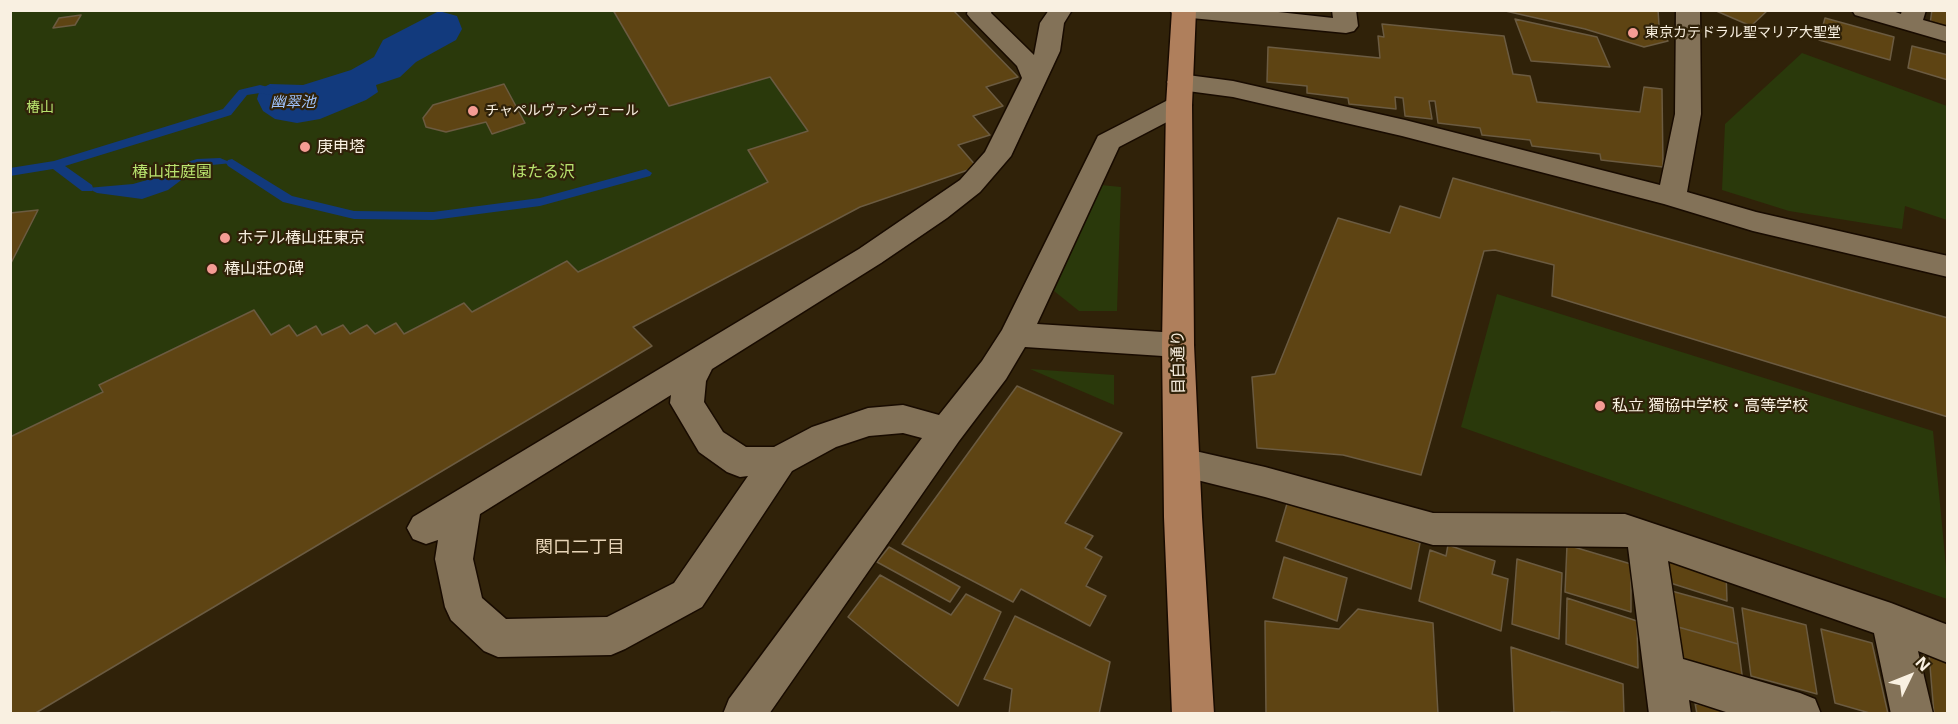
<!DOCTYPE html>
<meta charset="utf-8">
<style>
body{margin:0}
#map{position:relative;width:1958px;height:724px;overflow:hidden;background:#302209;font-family:"Noto Sans",sans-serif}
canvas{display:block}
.frame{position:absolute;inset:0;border:12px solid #f9f0e1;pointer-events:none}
.north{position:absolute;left:1880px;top:646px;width:60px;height:60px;-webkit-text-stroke:4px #302209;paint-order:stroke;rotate:47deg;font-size:16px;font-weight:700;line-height:24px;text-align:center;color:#f9f0e1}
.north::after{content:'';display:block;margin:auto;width:21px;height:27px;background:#f9f0e1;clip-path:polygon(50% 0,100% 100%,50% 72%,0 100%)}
</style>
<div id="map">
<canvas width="1958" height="724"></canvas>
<div class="frame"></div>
<div class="north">N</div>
</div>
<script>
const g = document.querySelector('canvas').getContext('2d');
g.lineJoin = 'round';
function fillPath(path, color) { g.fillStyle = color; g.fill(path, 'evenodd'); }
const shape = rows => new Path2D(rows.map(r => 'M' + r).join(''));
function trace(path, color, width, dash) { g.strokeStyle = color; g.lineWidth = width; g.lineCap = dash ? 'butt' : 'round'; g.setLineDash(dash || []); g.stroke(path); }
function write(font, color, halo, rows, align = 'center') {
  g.font = font + ' "Noto Sans","Noto Sans JP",sans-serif'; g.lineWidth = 4.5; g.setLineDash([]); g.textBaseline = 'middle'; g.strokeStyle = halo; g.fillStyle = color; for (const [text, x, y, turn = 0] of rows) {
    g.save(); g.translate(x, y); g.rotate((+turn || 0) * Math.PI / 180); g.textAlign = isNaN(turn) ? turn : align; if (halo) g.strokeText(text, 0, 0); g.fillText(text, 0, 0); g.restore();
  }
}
fillPath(shape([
 [11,11,613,11,669,106,770,77,808,131,748,150,768,182,578,272,567,262,472,312,464,303,404,334,396,323,375,334,367,325,350,334,343,325,322,335,315,326,297,336,289,325,271,335,253,310,100,385,103,392,11,437],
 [1802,53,1947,106,1947,220,1905,206,1902,229,1789,211,1722,190,1725,124],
 [1101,185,1121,187,1117,311,1079,311,1054,291],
 [1497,294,1933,431,1947,577,1947,599,1461,427],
 [1030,369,1114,375,1114,405]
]), '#2a390b');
fillPath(shape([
 [439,11,457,16,462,29,456,40,416,62,400,77,376,85,378,92,366,100,320,119,297,123,275,119,263,111,257,99,260,89,270,84,303,85,351,70,374,57,383,40],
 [220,158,232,163,212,165,192,172,168,190,142,199,97,193,87,188,133,184,154,178,174,166,197,159]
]), '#123a7d');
fillPath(shape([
 [260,85,284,91,286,93,280,97,260,93,247,95,231,115,65,166,92,185,93,188,92,191,82,191,53,169,10,176,10,168,54,161,223,109,239,90,260,85],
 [232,159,292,196,354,211,433,212,540,198,646,169,652,173,650,176,540,206,433,220,354,219,283,202,228,166,226,163,228,160,232,159]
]), '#123a7d');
const building = shape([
 [613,10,953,10,1018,77,986,87,1003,106,973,116,990,135,958,145,977,167,860,207,633,327,652,346,34,714,10,714,10,437,103,392,99,385,254,310,271,335,289,325,297,336,316,326,322,335,343,325,350,334,367,325,375,334,396,323,404,334,464,303,472,312,567,261,578,272,768,182,748,150,808,131,770,77,669,106,613,10],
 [1501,10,1658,10,1659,25,1668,41,1644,47,1585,29,1501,10],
 [1714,10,1768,10,1751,26,1714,10],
 [1932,10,1948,10,1948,29,1930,24,1932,10],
 [81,15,75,25,53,28,59,18,81,15],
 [1825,18,1894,37,1890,60,1819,40,1825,18],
 [1515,19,1597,37,1610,67,1531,61,1515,19],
 [1382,24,1504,36,1513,74,1530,76,1537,102,1640,112,1644,87,1662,89,1663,167,1601,160,1600,154,1532,146,1530,140,1482,135,1480,128,1438,123,1435,101,1429,101,1432,119,1405,116,1403,98,1395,97,1396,109,1349,104,1348,98,1307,93,1307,86,1267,82,1268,47,1380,58,1378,36,1384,37,1382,24],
 [1912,46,1948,55,1948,80,1908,68,1912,46],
 [504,84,525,123,492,134,486,122,446,132,426,127,423,118,433,105,504,84],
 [1453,178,1948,318,1948,417,1552,296,1554,265,1495,250,1484,251,1421,475,1343,455,1257,448,1252,377,1275,374,1338,218,1390,233,1400,206,1440,218,1453,178],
 [38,210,10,265,10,213,38,210],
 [1017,386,1122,433,1065,523,1093,536,1085,548,1102,557,1086,586,1106,596,1090,626,1021,589,1013,602,902,544,1017,386],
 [1289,497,1420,543,1411,589,1276,541,1289,497],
 [1448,545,1495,561,1492,574,1508,579,1501,631,1419,601,1430,550,1446,556,1448,545],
 [1567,545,1631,564,1631,612,1565,592,1567,545],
 [889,547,960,587,950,602,877,562,889,547],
 [1659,548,1726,570,1727,601,1664,581,1659,548],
 [1284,557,1347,578,1337,621,1273,598,1284,557],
 [1517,559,1562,573,1559,639,1512,624,1517,559],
 [880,575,951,615,966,594,1001,612,958,706,848,617,880,575],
 [1668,590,1733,608,1738,644,1671,625,1668,590],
 [1567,598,1637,621,1638,668,1566,644,1567,598],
 [1742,608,1806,625,1817,694,1751,676,1742,608],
 [1358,609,1433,623,1438,714,1266,714,1265,621,1339,629,1358,609],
 [1015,616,1110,662,1099,714,1009,714,1012,689,984,679,1015,616],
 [1671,625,1738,644,1743,682,1674,663,1671,625],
 [1821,629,1872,643,1888,714,1873,714,1835,703,1821,629],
 [1511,647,1623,684,1624,714,1551,712,1551,714,1514,714,1511,647],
 [1929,654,1948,660,1948,714,1934,714,1929,654],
 [1695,703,1733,714,1697,714,1695,703]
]);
fillPath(building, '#5e4413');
trace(building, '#6b5b41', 1.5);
const minor = shape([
 [968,10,992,10,991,13,1034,55,1040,23,1049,10,1072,10,1064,23,1060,51,1011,156,980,192,947,218,881,263,712,369,706,381,704,402,723,432,746,447,774,447,812,427,868,408,903,405,939,415,982,361,1002,330,1098,136,1170,99,1179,97,1188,99,1192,105,1188,111,1119,147,1037,324,1178,333,1190,336,1194,345,1190,354,1178,357,1025,347,1006,379,959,441,769,714,723,714,729,699,922,438,903,433,869,436,836,447,792,471,702,607,625,649,611,655,498,657,484,651,451,620,445,607,435,559,438,540,426,544,413,539,407,528,413,517,859,249,960,180,985,152,1022,78,1017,66,971,19,967,14,968,10],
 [671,395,670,403,699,452,727,472,740,477,748,476,674,583,607,617,506,619,482,598,473,559,480,514,671,395],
 [1170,10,1260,10,1333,18,1332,10,1356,10,1358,26,1354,31,1346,33,1181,17,1173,15,1170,10],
 [1676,10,1700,10,1701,114,1687,192,1756,212,1948,256,1948,277,1753,231,1664,204,1402,136,1233,97,1180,90,1171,87,1167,82,1171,77,1180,74,1233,81,1405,120,1660,185,1675,114,1676,10],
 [1852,10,1890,10,1901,14,1902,10,1926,10,1923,20,1948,27,1948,42,1855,15,1852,10],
 [1182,448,1265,467,1433,513,1625,514,1891,603,1948,625,1948,663,1918,651,1933,714,1891,714,1874,633,1668,561,1683,659,1800,693,1815,699,1821,714,1732,714,1689,700,1691,714,1649,714,1628,547,1433,545,1265,497,1169,473,1164,463,1169,453,1182,448]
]);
const major = shape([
 [1172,10,1196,10,1192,105,1194,345,1202,517,1214,714,1172,714,1164,517,1162,345,1166,105,1172,10]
]);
trace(minor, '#180b00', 3);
trace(major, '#180b00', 3);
fillPath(minor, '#837258');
fillPath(major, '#af7f5c');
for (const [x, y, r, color] of [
 [1633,33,6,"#f59c94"],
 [473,111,6,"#f59c94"],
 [305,147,6,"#f59c94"],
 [225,238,6,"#f59c94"],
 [212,269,6,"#f59c94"],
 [1600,406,6,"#f59c94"]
]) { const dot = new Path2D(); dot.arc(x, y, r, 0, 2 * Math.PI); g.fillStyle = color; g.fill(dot); trace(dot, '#302209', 2); }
write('14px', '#f9f0e1', '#302209', [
 ["東京カテドラル聖マリア大聖堂",1645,33],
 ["チャペルヴァンヴェール",485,111]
], 'left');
write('14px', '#b8e26e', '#302209', [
 ["椿山",40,108]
]);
write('italic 15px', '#9fc3fd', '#302209', [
 ["幽翠池",293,103]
]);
write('16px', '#f9f0e1', '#302209', [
 ["庚申塔",317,147],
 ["ホテル椿山荘東京",237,238],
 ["椿山荘の碑",224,269],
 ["私立 獨協中学校・高等学校",1612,406]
], 'left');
write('16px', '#b8e26e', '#302209', [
 ["椿山荘庭園",172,172],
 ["ほたる沢",543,172]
]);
write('16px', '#f9f0e1', '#302209', [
 ["目白通り",1179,362,-91]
]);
write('18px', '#e7d4b7', '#302209', [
 ["関口二丁目",580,548]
]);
</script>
